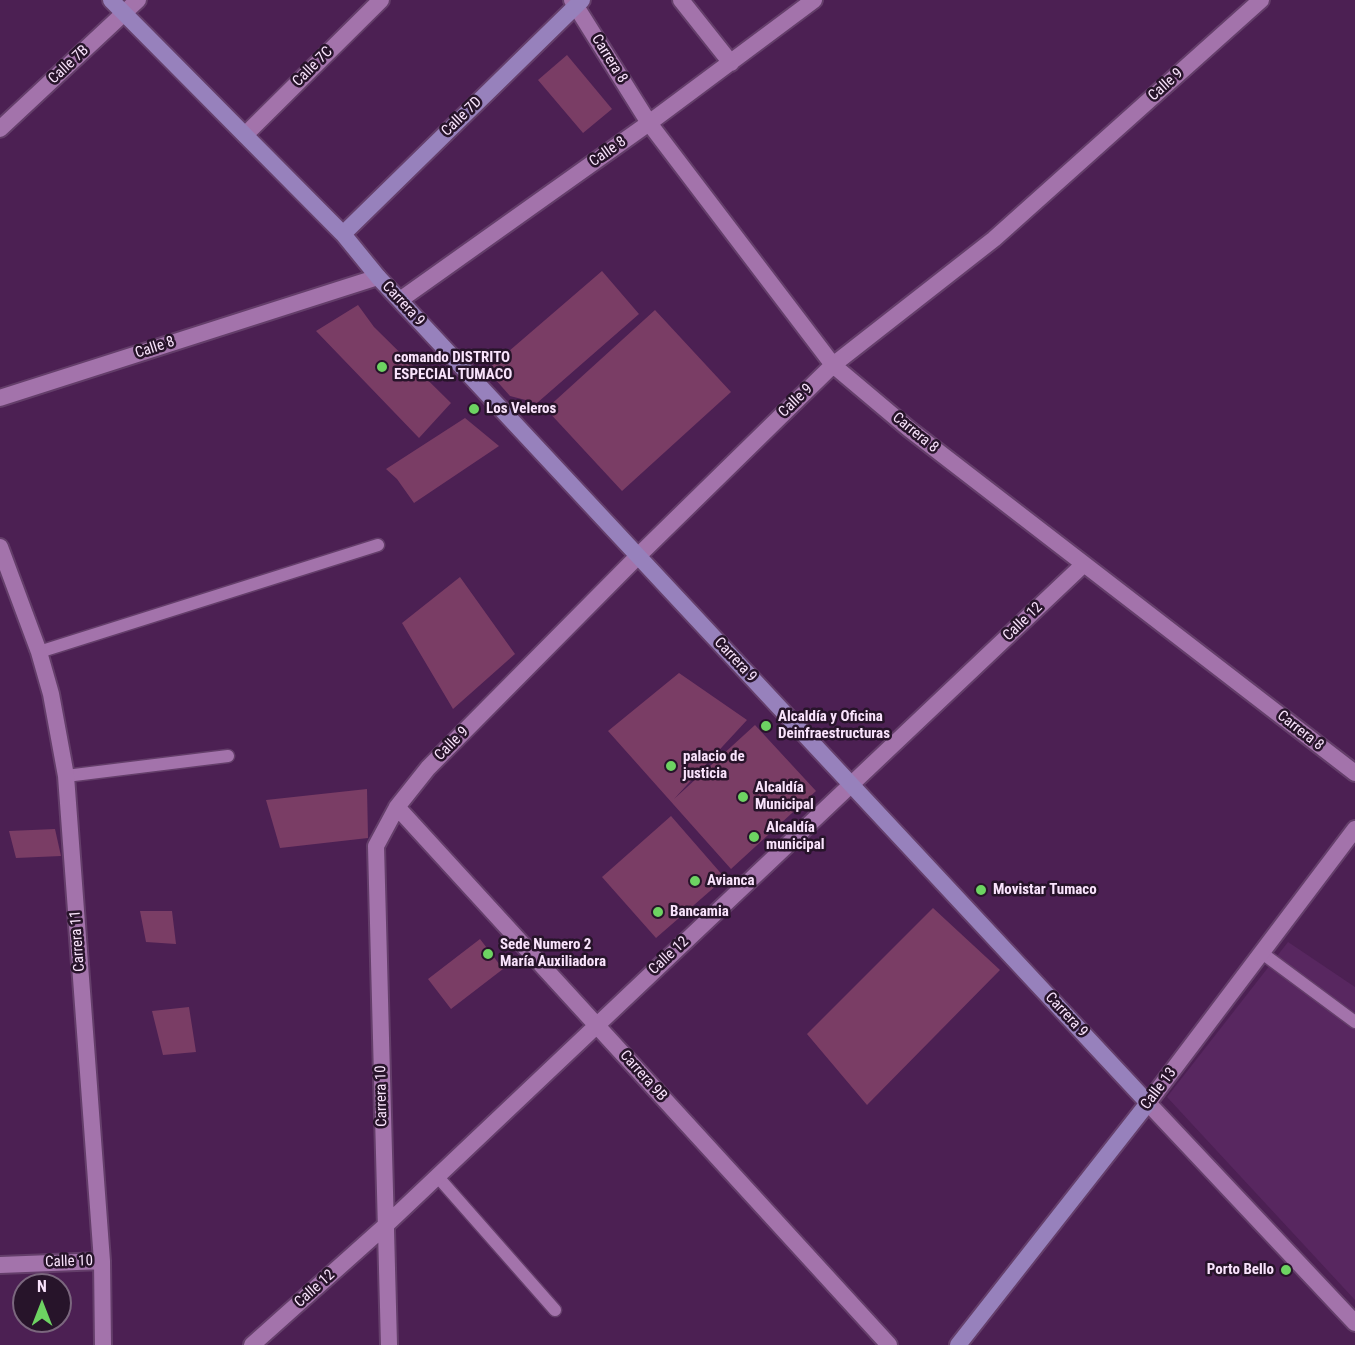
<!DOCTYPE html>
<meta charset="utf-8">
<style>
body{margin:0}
#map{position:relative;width:1355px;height:1345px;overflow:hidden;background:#4c2053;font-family:"Roboto Condensed",sans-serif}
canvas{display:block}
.north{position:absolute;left:12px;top:1273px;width:60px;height:60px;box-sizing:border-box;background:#27142a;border:2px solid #7b677e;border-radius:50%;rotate:0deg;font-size:16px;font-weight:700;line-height:24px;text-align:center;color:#f9e3fc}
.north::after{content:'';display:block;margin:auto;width:21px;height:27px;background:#6dd362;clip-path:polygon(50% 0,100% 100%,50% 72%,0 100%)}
</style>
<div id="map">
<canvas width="1355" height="1345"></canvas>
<div class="north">N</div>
</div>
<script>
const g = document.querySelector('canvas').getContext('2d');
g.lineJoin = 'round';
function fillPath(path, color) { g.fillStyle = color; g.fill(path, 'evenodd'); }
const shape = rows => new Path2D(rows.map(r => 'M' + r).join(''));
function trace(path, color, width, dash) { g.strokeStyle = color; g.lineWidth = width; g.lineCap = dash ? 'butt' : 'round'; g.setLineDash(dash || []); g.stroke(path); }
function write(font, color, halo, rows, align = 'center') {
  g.font = font + ' "Roboto Condensed",sans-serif'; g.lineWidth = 5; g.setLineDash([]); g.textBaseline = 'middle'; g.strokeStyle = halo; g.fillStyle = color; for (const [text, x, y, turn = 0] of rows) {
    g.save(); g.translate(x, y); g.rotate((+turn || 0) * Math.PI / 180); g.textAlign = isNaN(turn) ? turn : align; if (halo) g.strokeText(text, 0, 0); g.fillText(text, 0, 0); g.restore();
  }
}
fillPath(shape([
 [1288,942,1355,987,1355,1300,1167,1097]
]), '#582760');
fillPath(shape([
 [567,55,612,109,583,133,538,80],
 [602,271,639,314,537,403,510,396,487,370],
 [358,305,374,327,451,403,419,438,316,331],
 [655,310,731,392,622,491,546,409],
 [465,418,499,446,414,503,397,479,386,469],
 [460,577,515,654,453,709,402,623],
 [679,673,747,720,674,799,755,725,816,791,731,869,608,731],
 [367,789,368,838,280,848,266,800],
 [671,816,725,878,656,938,602,877],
 [55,829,61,856,16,858,9,831],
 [933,908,1000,970,867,1105,807,1034],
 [140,911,172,911,176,944,146,942],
 [480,939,503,969,451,1009,428,979],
 [189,1007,196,1052,163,1055,152,1011]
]), '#7a3d65');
const service = shape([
 [39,652,378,545],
 [66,776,228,756],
 [1262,953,1355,1022],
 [437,1176,555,1310]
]);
const minor = shape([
 [572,0,649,123,833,365,909,429,1355,773],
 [681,0,731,63],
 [0,129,138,0],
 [245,135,381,0],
 [400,300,649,123,814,0],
 [0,547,39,652,51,694,66,776,102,1261,103,1345],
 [397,807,889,1345],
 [1355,829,1148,1103,1355,1323],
 [0,1265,102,1261],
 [252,1345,385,1226,1084,564],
 [389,1345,376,846,397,807,428,768,638,556,833,365,994,239,1261,0]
]);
const tertiary = shape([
 [0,398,378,277]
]);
const secondary = shape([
 [111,0,343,234,378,277,1148,1103,958,1345],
 [343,234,582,0]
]);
trace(service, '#643e6a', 15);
trace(minor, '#643e6a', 20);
trace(tertiary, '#643e6a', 20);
trace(secondary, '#643e6a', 20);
trace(service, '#a373ab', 12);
trace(minor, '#a373ab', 16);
trace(tertiary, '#a373ab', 16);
trace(secondary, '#9781bc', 16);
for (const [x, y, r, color] of [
 [382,367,6,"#6dd362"],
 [474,409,6,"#6dd362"],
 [766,726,6,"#6dd362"],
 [671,766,6,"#6dd362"],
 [743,797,6,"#6dd362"],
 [754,837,6,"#6dd362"],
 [695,881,6,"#6dd362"],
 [981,890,6,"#6dd362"],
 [658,912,6,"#6dd362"],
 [488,954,6,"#6dd362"],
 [1286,1270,6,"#6dd362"]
]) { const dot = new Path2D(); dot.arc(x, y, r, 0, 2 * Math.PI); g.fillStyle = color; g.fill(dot); trace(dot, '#27142a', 2); }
write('15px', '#f9e3fc', '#27142a', [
 ["Carrera 8",609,59,58],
 ["Calle 7B",69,65,-43],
 ["Calle 7C",313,67,-45],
 ["Calle 9",1166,85,-42],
 ["Calle 7D",462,117,-44],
 ["Calle 8",608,152,-35],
 ["Carrera 9",403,304,47],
 ["Calle 8",155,348,-18],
 ["Calle 9",796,401,-44],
 ["Carrera 8",915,433,39],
 ["Calle 12",1023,622,-44],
 ["Carrera 9",735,660,47],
 ["Carrera 8",1300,731,38],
 ["Calle 9",452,744,-45],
 ["Carrera 11",78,941,-94],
 ["Calle 12",669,956,-43],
 ["Carrera 9",1066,1015,47],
 ["Carrera 9B",643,1076,48],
 ["Calle 13",1159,1089,-53],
 ["Carrera 10",382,1096,-91],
 ["Calle 10",69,1262,-2],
 ["Calle 12",315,1289,-42]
]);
write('bold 15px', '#f9e3fc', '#27142a', [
 ["comando DISTRITO",394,358],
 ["ESPECIAL TUMACO",394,375],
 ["Los Veleros",486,409],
 ["Alcaldía y Oficina",778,717],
 ["Deinfraestructuras",778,734],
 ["palacio de",683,757],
 ["justicia",683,774],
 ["Alcaldía",755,788],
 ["Municipal",755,805],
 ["Alcaldía",766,828],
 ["municipal",766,845],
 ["Avianca",707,881],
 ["Movistar Tumaco",993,890],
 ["Bancamia",670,912],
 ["Sede Numero 2",500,945],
 ["María Auxiliadora",500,962],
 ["Porto Bello",1274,1270,"right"]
], 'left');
</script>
